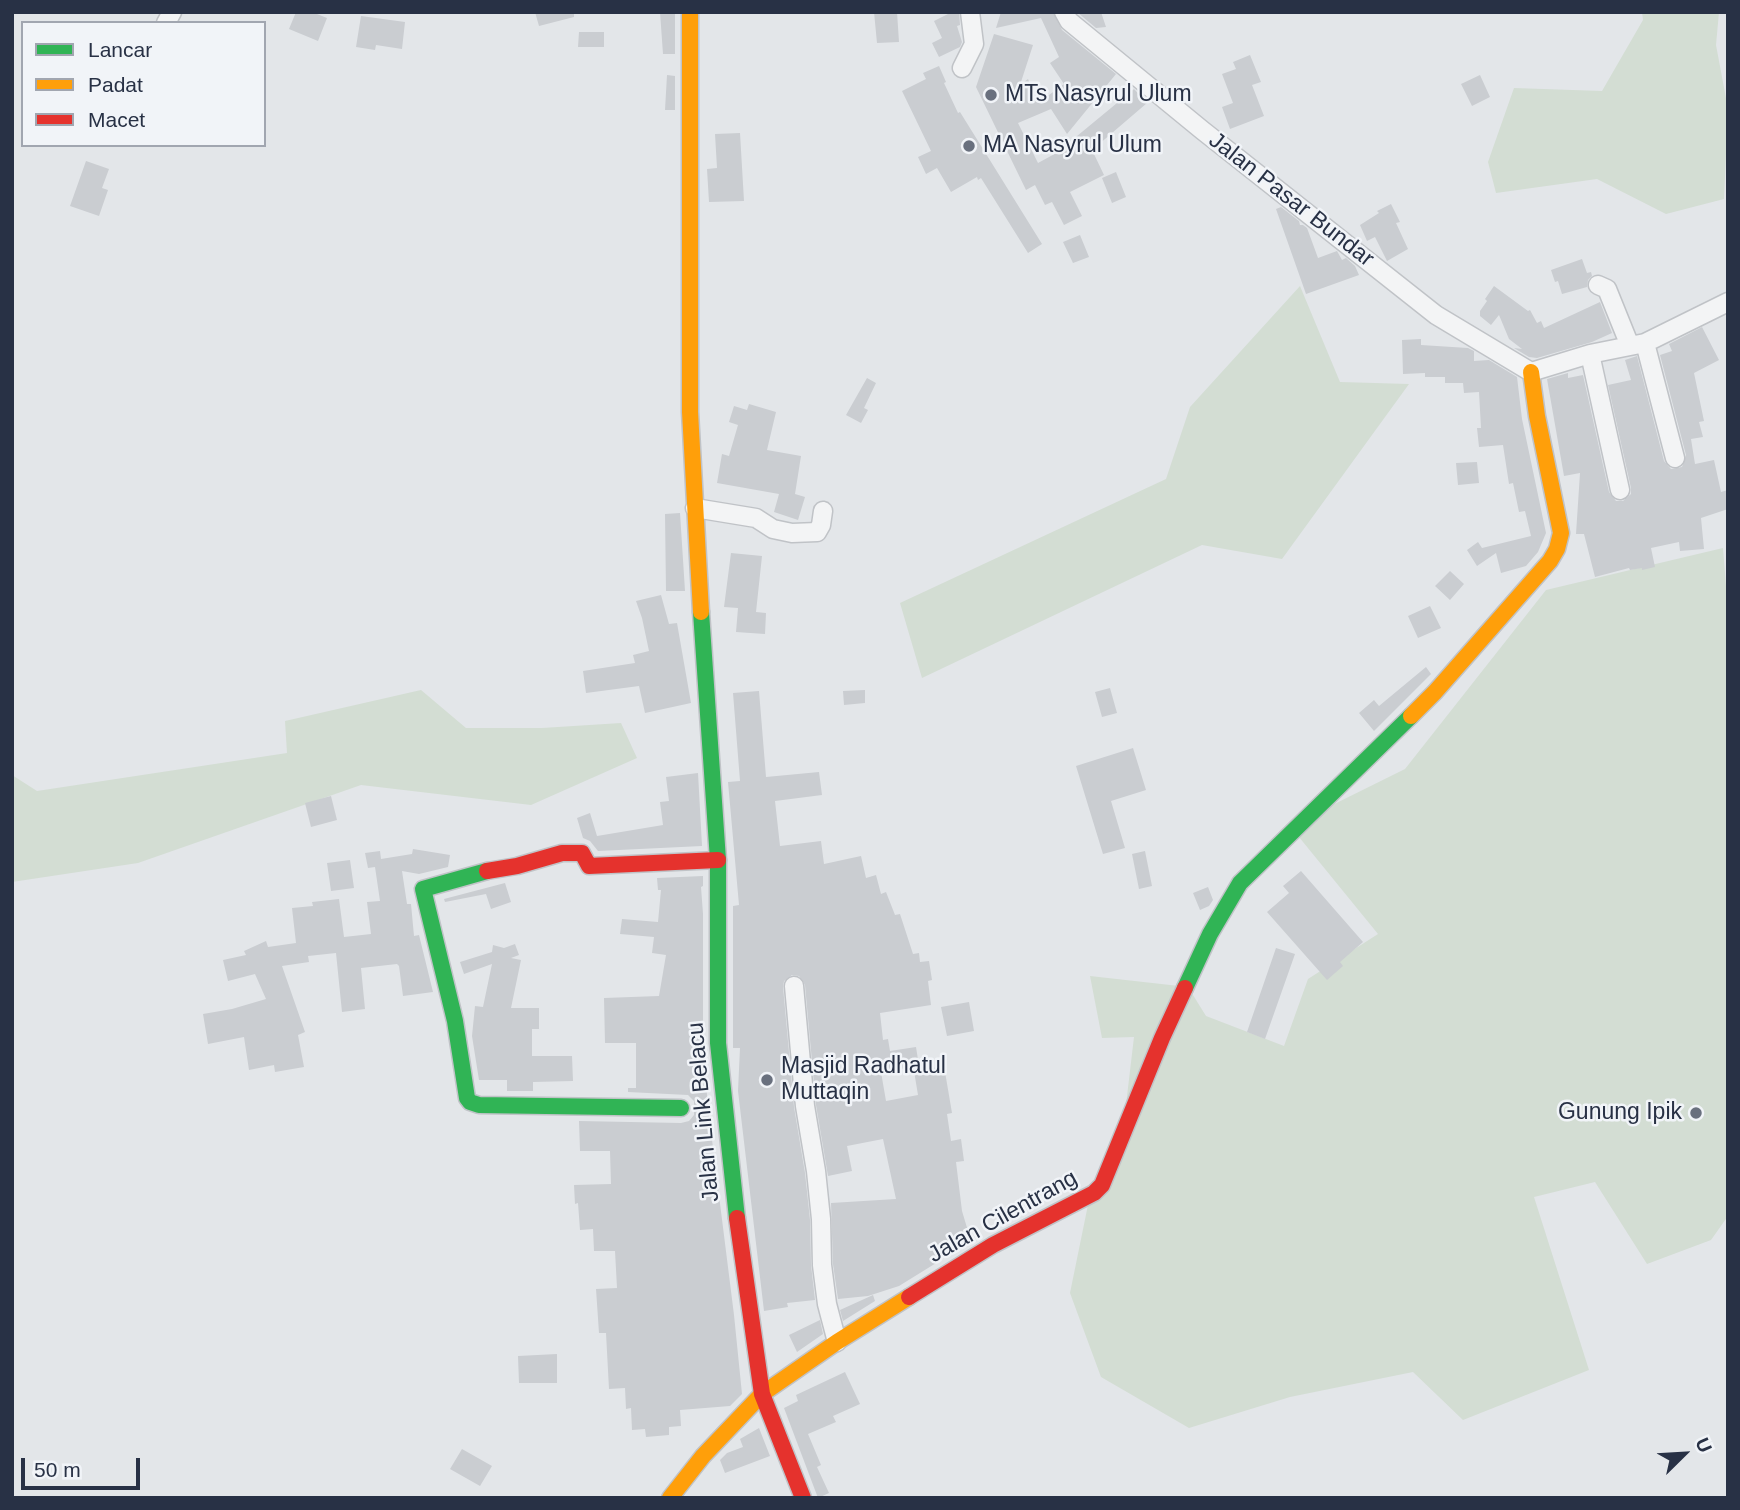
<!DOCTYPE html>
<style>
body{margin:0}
#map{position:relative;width:1740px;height:1510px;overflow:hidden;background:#e3e6e9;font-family:Helvetica,sans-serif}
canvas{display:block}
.frame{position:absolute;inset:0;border:14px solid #283145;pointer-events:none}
.legend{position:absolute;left:21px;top:21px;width:245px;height:126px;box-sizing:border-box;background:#f1f4f8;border:2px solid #a1a6b0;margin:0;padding:9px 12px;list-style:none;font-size:21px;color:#283145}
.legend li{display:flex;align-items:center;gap:14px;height:35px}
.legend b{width:35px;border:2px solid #a1a6b0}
.north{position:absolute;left:1649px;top:1419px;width:70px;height:70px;-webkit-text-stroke:5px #f1f4f8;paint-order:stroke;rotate:66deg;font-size:19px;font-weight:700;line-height:28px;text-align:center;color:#283145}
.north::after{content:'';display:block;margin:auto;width:24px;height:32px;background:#283145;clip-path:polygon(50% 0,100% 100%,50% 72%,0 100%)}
.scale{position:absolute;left:21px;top:1458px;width:119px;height:32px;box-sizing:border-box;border:4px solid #283145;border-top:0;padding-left:9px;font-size:21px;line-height:24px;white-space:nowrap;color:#283145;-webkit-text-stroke:5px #f1f4f8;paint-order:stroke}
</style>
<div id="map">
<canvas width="1740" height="1510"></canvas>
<div class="frame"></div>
<ul class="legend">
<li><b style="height:9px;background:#30b455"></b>Lancar</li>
<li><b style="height:9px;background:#ff9f0a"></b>Padat</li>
<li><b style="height:9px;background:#e5322d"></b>Macet</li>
</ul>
<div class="north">U</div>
<div class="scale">50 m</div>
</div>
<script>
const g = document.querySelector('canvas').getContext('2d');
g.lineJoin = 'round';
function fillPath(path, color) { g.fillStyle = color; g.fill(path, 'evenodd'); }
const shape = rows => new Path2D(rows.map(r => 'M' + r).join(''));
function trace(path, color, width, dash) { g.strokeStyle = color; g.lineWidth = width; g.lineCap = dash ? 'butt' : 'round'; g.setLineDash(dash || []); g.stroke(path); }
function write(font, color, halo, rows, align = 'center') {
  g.font = font + ' Helvetica,sans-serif'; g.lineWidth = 5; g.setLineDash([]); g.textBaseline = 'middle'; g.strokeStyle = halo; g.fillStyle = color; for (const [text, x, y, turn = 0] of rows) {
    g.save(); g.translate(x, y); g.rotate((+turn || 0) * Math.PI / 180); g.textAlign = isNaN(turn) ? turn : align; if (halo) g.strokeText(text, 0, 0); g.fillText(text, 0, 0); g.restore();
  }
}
fillPath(shape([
 [1642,12,1719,12,1716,45,1728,109,1724,199,1666,214,1597,179,1496,193,1488,162,1514,88,1602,91,1643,20],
 [1300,286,1340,382,1409,384,1282,559,1202,545,922,678,900,603,1166,479,1190,407],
 [1723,548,1728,611,1728,1216,1711,1240,1647,1264,1595,1182,1534,1197,1589,1370,1463,1420,1413,1372,1290,1397,1189,1428,1101,1377,1070,1293,1090,1195,1125,1113,1134,1037,1102,1038,1090,976,1188,987,1206,1016,1284,1046,1308,979,1378,934,1290,826,1405,769,1546,590],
 [421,690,466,728,542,728,621,723,637,758,531,805,361,785,138,863,12,882,12,775,37,791,287,753,285,721]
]), '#d3ddd3');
fillPath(shape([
 [296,12,312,12,327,18,318,41,289,29],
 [535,12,574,12,574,17,539,26],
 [660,12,675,12,675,54,663,54],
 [874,12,897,12,899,42,877,43],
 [952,12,959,12,960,25,957,26,962,42,960,47,939,57,932,43,942,38,934,21],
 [1001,12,1053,12,1062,30,1116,74,1067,134,1051,109,1018,123,1038,163,1073,144,1071,141,1134,89,1147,103,1098,145,1100,149,1093,152,1104,175,1070,192,1082,216,1064,225,1052,202,1045,205,1035,185,1026,190,976,87,994,34,1033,45,1020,85,1028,79,1038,103,1064,84,1050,63,1059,57,1041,18,996,28],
 [1077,12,1101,12,1106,27,1096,28],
 [361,16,405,22,402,49,376,45,375,50,356,47],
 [579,32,604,32,604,47,578,47],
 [1250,55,1261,82,1252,85,1264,116,1230,129,1222,107,1233,103,1222,74,1236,69,1233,62],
 [939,66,946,82,944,83,958,113,960,112,1042,244,1028,253,981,178,978,180,977,177,951,192,937,168,926,174,918,157,931,151,902,91,926,79,923,73],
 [667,75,675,76,675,110,665,110],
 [1480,75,1490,97,1472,106,1461,84],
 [740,133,744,201,709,202,707,169,717,168,715,134],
 [86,161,109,169,102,188,108,190,99,216,70,206],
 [1116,172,1126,197,1112,203,1102,178],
 [1391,204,1400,222,1396,223,1408,249,1387,261,1375,237,1367,241,1360,225,1379,213,1377,211],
 [1281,207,1299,221,1300,225,1303,225,1307,228,1318,258,1337,251,1342,260,1346,258,1355,266,1359,275,1306,294,1276,209],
 [1080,235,1089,257,1073,263,1063,242],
 [1582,259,1587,273,1591,272,1592,276,1588,280,1587,287,1562,294,1558,281,1555,282,1551,270],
 [1494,286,1528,311,1530,310,1537,323,1541,321,1544,328,1600,302,1612,333,1592,342,1537,358,1529,357,1514,348,1522,349,1509,339,1499,315,1491,325,1480,316,1480,311,1487,301,1485,299],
 [1702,327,1719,360,1694,373,1704,421,1699,422,1703,437,1691,439,1695,464,1714,460,1721,492,1728,490,1728,509,1701,518,1704,549,1680,551,1679,542,1651,548,1655,567,1642,570,1642,568,1630,570,1629,568,1595,577,1584,534,1576,534,1580,473,1564,476,1547,379,1568,373,1568,378,1583,375,1609,492,1616,501,1623,501,1631,494,1631,488,1608,385,1631,380,1625,360,1637,356,1664,461,1671,469,1682,467,1686,455,1660,355,1672,351,1669,344],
 [1421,339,1421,345,1468,348,1474,351,1474,361,1489,360,1517,377,1522,419,1546,533,1538,552,1526,566,1501,573,1496,553,1477,566,1467,550,1478,542,1482,548,1531,536,1525,511,1519,512,1513,483,1509,484,1503,445,1479,447,1477,428,1481,428,1479,392,1464,393,1463,383,1445,383,1445,377,1425,377,1425,373,1403,374,1402,340],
 [867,378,876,383,864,408,868,410,861,423,846,415],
 [749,404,776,412,767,450,801,456,795,494,805,497,798,520,774,512,779,494,717,483,722,454,729,456,738,425,729,422,734,406,747,410],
 [1477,462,1479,483,1458,485,1456,463],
 [680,513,685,591,666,591,665,514],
 [731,553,762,556,756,612,766,613,765,634,736,632,738,608,724,607],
 [1450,571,1464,584,1450,600,1435,586],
 [661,595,669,624,677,623,691,703,645,713,639,686,586,693,583,671,635,663,633,655,649,651,642,618,636,601],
 [1430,606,1441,628,1418,638,1408,616],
 [1426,667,1431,674,1374,731,1359,713,1374,700,1379,706],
 [1110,688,1117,713,1102,717,1095,692],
 [865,690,865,703,844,705,843,691],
 [759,691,766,777,819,772,822,795,775,801,780,846,821,841,824,864,861,856,866,878,876,875,881,894,886,892,895,915,900,914,913,954,919,953,920,962,929,961,932,980,928,981,931,1005,880,1013,883,1040,888,1039,890,1051,916,1047,919,1066,881,1072,886,1101,918,1095,914,1071,944,1066,952,1113,947,1114,951,1141,961,1139,964,1161,956,1162,962,1211,971,1241,939,1250,941,1260,899,1286,868,1296,838,1299,833,1264,831,1203,896,1199,883,1139,847,1146,852,1171,828,1176,816,1105,805,985,799,976,792,975,784,981,783,987,794,1107,805,1173,810,1220,811,1265,815,1300,787,1303,788,1307,764,1311,738,1091,740,1048,733,1048,733,906,739,905,728,782,740,781,733,693],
 [1133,748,1146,790,1111,801,1125,848,1103,854,1076,766],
 [698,773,702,846,598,851,590,841,583,838,577,818,590,813,597,836,663,825,660,802,669,801,666,777],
 [331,796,337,820,311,827,305,803],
 [413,849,450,855,448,867,419,874,402,871,407,904,411,904,414,936,419,935,433,992,403,996,399,966,397,964,361,968,365,1009,342,1012,336,953,308,956,309,962,282,966,305,1032,298,1035,304,1067,275,1072,274,1065,249,1070,244,1037,208,1044,203,1014,232,1009,266,999,255,974,228,981,223,960,246,955,244,951,266,941,268,947,296,943,292,908,313,906,312,902,339,899,344,937,371,934,367,902,380,901,375,867,368,868,365,853,380,851,381,859,412,854],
 [1145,851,1152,886,1139,889,1132,854],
 [350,860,354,888,331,891,327,863],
 [1301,871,1363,942,1340,962,1343,966,1327,980,1267,912,1289,893,1283,886],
 [703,876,703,886,701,887,703,914,703,1043,708,1108,734,1315,742,1394,730,1406,680,1410,681,1426,669,1427,669,1435,646,1437,645,1429,632,1430,631,1408,626,1409,625,1388,609,1389,606,1333,599,1333,596,1289,617,1288,615,1251,594,1251,593,1229,580,1230,578,1203,575,1204,574,1185,611,1184,610,1151,580,1151,579,1121,681,1123,689,1121,694,1115,694,1101,688,1095,628,1092,628,1088,636,1088,636,1043,605,1043,604,998,659,996,666,955,652,953,654,937,620,934,622,919,658,922,661,890,658,890,657,878],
 [505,883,511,902,491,909,486,894,445,902,444,899],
 [1208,887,1213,900,1209,906,1200,910,1193,893],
 [515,944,519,955,511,958,521,960,511,1008,539,1008,539,1029,532,1029,532,1056,572,1056,573,1081,533,1082,533,1091,507,1091,507,1080,479,1080,472,1036,475,1006,483,1007,492,964,464,974,460,962,492,952,493,945,504,948],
 [1276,948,1295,954,1265,1039,1247,1032],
 [969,1002,974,1031,947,1036,941,1007],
 [873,1295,875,1301,843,1321,840,1310],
 [820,1320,823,1334,797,1352,789,1335],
 [557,1354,557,1383,519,1383,518,1356],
 [845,1372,860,1404,833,1416,836,1422,808,1434,821,1465,817,1467,829,1493,818,1498,784,1408,798,1401,796,1395],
 [759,1428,770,1456,725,1473,720,1460,727,1453,743,1447,740,1439],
 [462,1449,492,1466,480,1486,450,1469]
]), '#cacdd1');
const street = shape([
 [1064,12,1069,21,1202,130,1436,315,1531,372,1590,354,1645,343,1728,302],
 [166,23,172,12],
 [962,68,974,44,970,12],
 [1598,285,1607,289,1630,346],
 [1645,343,1675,458],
 [1590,354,1620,490],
 [695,508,756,518,773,529,792,533,817,532,821,525,823,511],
 [794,986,805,1106,816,1171,821,1219,822,1265,827,1304,837,1342]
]);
const fast = shape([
 [701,612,718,860,718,1043,737,1218],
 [487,871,423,889,455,1021,467,1098,470,1102,479,1105,681,1108],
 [1185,988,1210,934,1240,883,1411,716]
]);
const slow = shape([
 [690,12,690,412,701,612],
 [1411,716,1435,692,1550,561,1557,549,1561,533,1537,416,1531,372],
 [670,1498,703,1456,762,1394,837,1342,909,1297]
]);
const jam = shape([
 [487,871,517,866,562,853,582,853,589,866,718,860],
 [737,1218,762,1394,803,1498],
 [909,1297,993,1245,1094,1193,1102,1185,1162,1038,1185,988]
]);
trace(street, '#c0c3c7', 21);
trace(fast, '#c0c3c7', 19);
trace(slow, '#c0c3c7', 19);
trace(jam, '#c0c3c7', 19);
trace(street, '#f3f4f5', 18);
trace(fast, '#30b455', 16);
trace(slow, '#ff9f0a', 16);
trace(jam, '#e5322d', 16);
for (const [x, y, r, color] of [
 [991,95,7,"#69707e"],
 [969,146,7,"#69707e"],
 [767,1080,7,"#69707e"],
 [1696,1113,7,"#69707e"]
]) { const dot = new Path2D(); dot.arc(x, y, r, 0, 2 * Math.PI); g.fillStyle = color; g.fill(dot); trace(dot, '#f1f4f8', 2.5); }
write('23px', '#283145', '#f1f4f8', [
 ["MTs Nasyrul Ulum",1005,95],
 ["MA Nasyrul Ulum",983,146],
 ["Masjid Radhatul",781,1067],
 ["Muttaqin",781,1093],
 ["Gunung Ipik",1682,1113,"right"]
], 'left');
write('23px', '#283145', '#f1f4f8', [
 ["Jalan Pasar Bundar",1291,200,38],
 ["Jalan Link Belacu",704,1112,-95],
 ["Jalan Cilentrang",1003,1217,-29]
]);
</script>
